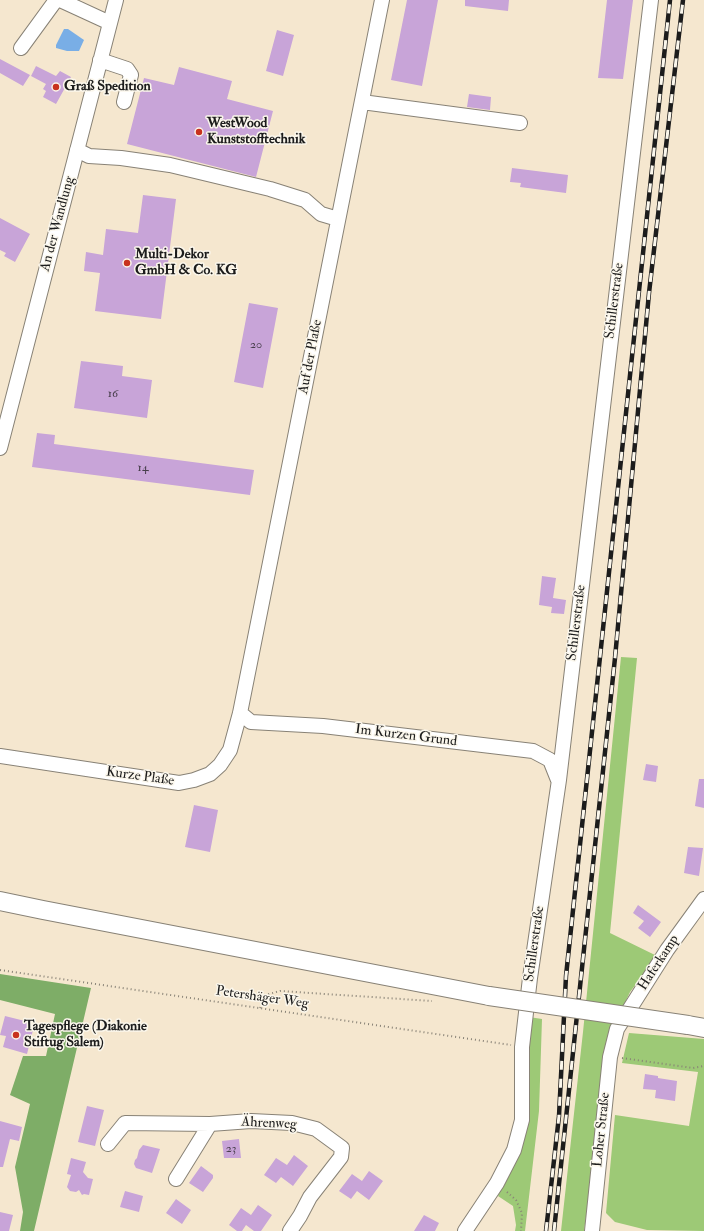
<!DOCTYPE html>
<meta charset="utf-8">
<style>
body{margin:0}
canvas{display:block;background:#f5e7cf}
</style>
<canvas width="704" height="1231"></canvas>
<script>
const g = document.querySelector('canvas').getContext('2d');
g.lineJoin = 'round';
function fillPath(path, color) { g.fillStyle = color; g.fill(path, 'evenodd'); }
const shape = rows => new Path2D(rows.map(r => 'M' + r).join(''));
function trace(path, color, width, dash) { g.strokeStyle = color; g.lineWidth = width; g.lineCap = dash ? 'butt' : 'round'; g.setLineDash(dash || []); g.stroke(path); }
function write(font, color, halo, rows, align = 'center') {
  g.font = font + ' "IM FELL Double Pica",serif'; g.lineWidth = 3; g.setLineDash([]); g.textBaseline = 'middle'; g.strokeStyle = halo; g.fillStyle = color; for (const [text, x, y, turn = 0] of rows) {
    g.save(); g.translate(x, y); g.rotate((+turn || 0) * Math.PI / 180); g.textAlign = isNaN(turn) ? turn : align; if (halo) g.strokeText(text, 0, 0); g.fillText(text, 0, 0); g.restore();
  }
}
fillPath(shape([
 [621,657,637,658,610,933,657,956,630,992,611,1032,584,1231,561,1231,583,1032],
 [529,1017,542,1019,539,1111,525,1231,515,1231,516,1225,513,1206,498,1196,527,1130],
 [629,1033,704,1039,704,1231,647,1230,615,1222,606,1213,615,1115,689,1126,698,1072,622,1063]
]), '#9dc976');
fillPath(shape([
 [0,974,91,988,34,1231,20,1231,23,1212,15,1167,30,1104,10,1095,23,1056,46,1056,55,1014,0,1000]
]), '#7ead67');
fillPath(shape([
 [64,29,68,29,84,40,79,51,67,51,56,48,56,45]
]), '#79aee6');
fillPath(shape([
 [407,0,438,0,422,86,391,80],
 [465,0,509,0,508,11,465,6],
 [607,0,633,0,623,79,598,78],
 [277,30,294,35,283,76,266,71],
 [0,59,30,75,23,86,0,73],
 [36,66,56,76,60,71,71,77,56,104,43,97,46,91,43,89,46,84,31,76],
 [179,67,232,81,227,99,273,111,256,177,127,144,144,78,174,85],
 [469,94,491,97,490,110,467,107],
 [512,168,568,175,566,193,520,187,521,183,510,182],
 [143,195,176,199,161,319,95,311,100,273,84,271,86,252,103,255,106,229,138,233],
 [0,218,30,234,15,262,4,256,6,253,0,250],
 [249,303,278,308,263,388,234,382],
 [81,361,123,366,122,376,152,380,147,418,74,408],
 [37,433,55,435,54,444,254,470,250,495,32,467],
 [542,576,556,578,553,598,566,600,564,614,551,613,552,607,539,605],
 [646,764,658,766,656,782,643,780],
 [699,779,704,779,704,808,695,806],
 [194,805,218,810,210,852,185,847],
 [688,847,703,848,699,876,684,873],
 [638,905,661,922,650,937,638,928,644,921,633,913],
 [5,1016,29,1022,27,1028,33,1030,27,1054,3,1047,6,1036,0,1035],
 [645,1074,658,1076,658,1078,677,1081,675,1101,655,1098,656,1090,643,1089],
 [87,1106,104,1110,95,1146,78,1142],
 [0,1121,22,1127,19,1141,10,1139,3,1167,0,1167],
 [239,1139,241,1158,224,1158,222,1141],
 [143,1145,160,1149,152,1173,136,1168,134,1164,135,1160,137,1158,139,1150],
 [294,1155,308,1166,293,1186,281,1177,276,1183,264,1175,276,1158,287,1165],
 [71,1158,86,1162,83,1172,88,1178,93,1179,89,1195,84,1194,82,1195,79,1190,76,1192,70,1191,67,1187,71,1175,67,1174],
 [201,1166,213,1175,213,1178,203,1192,189,1183],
 [369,1171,383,1181,369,1200,357,1191,351,1199,339,1191,352,1174,362,1181],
 [125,1191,143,1196,139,1212,120,1207],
 [176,1199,191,1210,182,1224,166,1213],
 [258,1205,272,1215,261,1231,254,1231,246,1225,242,1231,237,1231,229,1225,241,1208,251,1215],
 [0,1212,13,1215,9,1231,0,1231],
 [424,1215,439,1223,435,1231,414,1231]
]), '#c8a4d8');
const minor = shape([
 [60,0,110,23],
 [21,48,56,0],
 [100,60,127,69,131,75,124,102],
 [362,102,520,123],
 [77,150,89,156,121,158,170,165,270,189,305,200,321,214,338,219],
 [0,448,116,0],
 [240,713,251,722,323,726,533,751,550,760,558,780],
 [0,756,179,783,194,780,210,774,220,765,230,750,240,713,382,0],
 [108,1144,125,1123,210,1124,251,1121,292,1123,316,1129,342,1148,341,1157,310,1197,300,1216,290,1231],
 [176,1179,210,1124],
 [465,1231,497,1183,514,1150,522,1120,522,1047,530,978,559,780,651,0],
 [592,1231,610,1057,617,1029,667,950,704,899]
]);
const major = shape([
 [0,901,43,910,489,996],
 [688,1025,704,1028]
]);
trace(minor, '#888276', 16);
trace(major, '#888276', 20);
trace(shape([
 [0,970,511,1045],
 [260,1008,264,1000,269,994,280,991,432,1001],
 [622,1058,693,1068,704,1066],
 [507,1192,516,1200,522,1213,521,1231]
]), '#888276', 2, [1, 3]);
trace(minor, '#fff', 14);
trace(major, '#fff', 18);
const rail = shape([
 [546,1231,559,1116,566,976,670,0],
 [554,1231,615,658,649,293,683,0]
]);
trace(rail, '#1c1c1c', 4.5);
trace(rail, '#fbf7ec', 3, [9]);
const majorBridge = shape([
 [489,996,688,1025]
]);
trace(majorBridge, '#888276', 20, []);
trace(majorBridge, '#fff', 18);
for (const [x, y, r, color] of [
 [56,87,4,"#c8321e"],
 [199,132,4,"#c8321e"],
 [127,263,4,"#c8321e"],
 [16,1035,4,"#c8321e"]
]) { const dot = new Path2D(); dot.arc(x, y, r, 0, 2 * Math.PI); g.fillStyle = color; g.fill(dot); trace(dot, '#fbf7ec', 1.5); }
write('12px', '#473e4b', null, [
 ["20",256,345],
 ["16",113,394],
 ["14",143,468],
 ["23",231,1149]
]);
write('bold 14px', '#1c1c1c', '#fbf7ec', [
 ["Graß Spedition",64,87],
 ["WestWood",207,124],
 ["Kunststofftechnik",207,140],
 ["Multi-Dekor",135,255],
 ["GmbH & Co. KG",135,271],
 ["Tagespflege (Diakonie",24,1027],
 ["Stiftug Salem)",24,1043]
], 'left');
write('14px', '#1c1c1c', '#fbf7ec', [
 ["An der Wandlung",58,224,-75],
 ["Schillerstraße",615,301,-83],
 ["Auf der Plaße",311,357,-79],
 ["Schillerstraße",577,623,-83],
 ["Im Kurzen Grund",406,736,7],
 ["Kurze Plaße",140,777,8],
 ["Schillerstraße",535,944,-82],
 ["Haferkamp",659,963,-57],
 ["Petershäger Weg",262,998,8],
 ["Ährenweg",269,1124,3],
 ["Loher Straße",602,1130,-84]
]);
</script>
